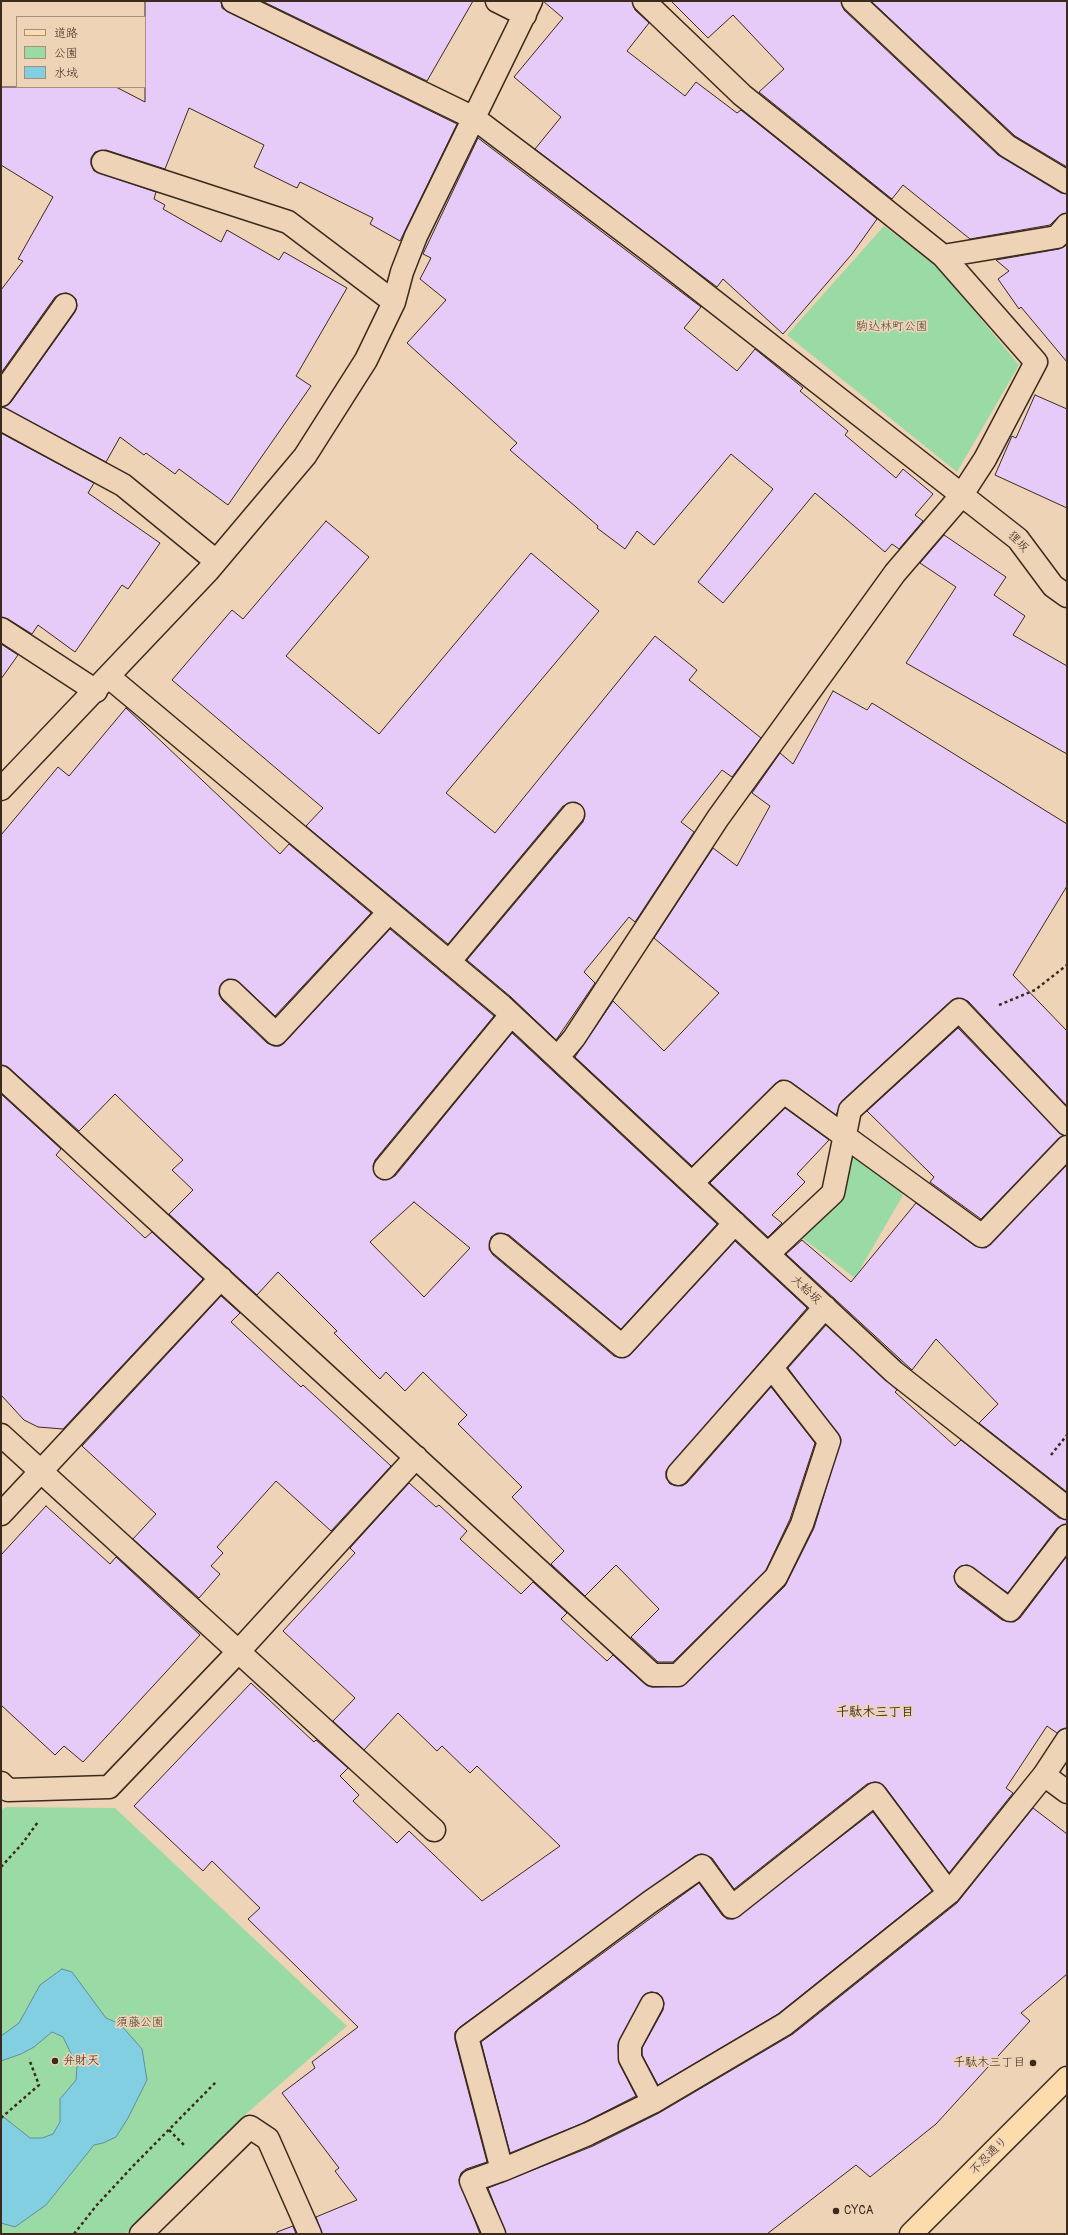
<!DOCTYPE html>
<meta charset="utf-8">
<style>
body{margin:0}
#map{position:relative;width:1068px;height:2235px;overflow:hidden;background:#efd3b6;font-family:Pangolin,"Klee One",sans-serif}
canvas{display:block}
.frame{position:absolute;inset:0;border:2px solid #3b2a1e;pointer-events:none}
.legend{position:absolute;left:16px;top:16px;width:130px;height:72px;box-sizing:border-box;background:#efd3b6;border:1px solid #a78f79;margin:0;padding:5px 7px;list-style:none;font-size:12px;color:#3b2a1e}
.legend li{display:flex;align-items:center;gap:8px;height:20px}
.legend b{width:20px;border:1px solid #a78f79}
</style>
<div id="map">
<canvas width="1068" height="2235"></canvas>
<div class="frame"></div>
<ul class="legend">
<li><b style="height:5px;background:#fcdcac"></b>道路</li>
<li><b style="height:11px;background:#9adba5"></b>公園</li>
<li><b style="height:11px;background:#82cfe2"></b>水域</li>
</ul>
</div>
<script>
const g = document.querySelector('canvas').getContext('2d');
g.lineJoin = 'round';
function fillPath(path, color) { g.fillStyle = color; g.fill(path, 'evenodd'); }
const shape = rows => new Path2D(rows.map(r => 'M' + r).join(''));
function trace(path, color, width, dash) { g.strokeStyle = color; g.lineWidth = width; g.lineCap = dash ? 'butt' : 'round'; g.setLineDash(dash || []); g.stroke(path); }
function write(font, color, halo, rows, align = 'center') {
  g.font = font + ' Pangolin,"Klee One",sans-serif'; g.lineWidth = 3.5; g.setLineDash([]); g.textBaseline = 'middle'; g.strokeStyle = halo; g.fillStyle = color; for (const [text, x, y, turn = 0] of rows) {
    g.save(); g.translate(x, y); g.rotate((+turn || 0) * Math.PI / 180); g.textAlign = isNaN(turn) ? turn : align; if (halo) g.strokeText(text, 0, 0); g.fillText(text, 0, 0); g.restore();
  }
}
fillPath(shape([
 [884,226,937,266,1019,365,957,472,787,335],
 [848,1147,906,1190,855,1278,797,1234],
 [5,1807,115,1808,347,2026,246,2114,125,2234,1,2234,1,1811]
]), '#9adba5');
const water = shape([
 [62,1969,72,1972,106,2018,120,2024,142,2049,147,2080,128,2118,116,2137,103,2143,94,2145,46,2205,15,2227,1,2223,1,2115,30,2138,42,2138,53,2134,60,2122,60,2099,76,2080,77,2066,63,2037,52,2032,34,2047,21,2054,1,2061,1,2036,19,2023,40,1985,62,1969]
]);
fillPath(water, '#82cfe2');
trace(water, '#668d94', 1);
const building = shape([
 [145,1,221,1,222,8,228,12,457,124,400,241,370,224,373,218,300,182,297,188,254,167,264,145,189,108,165,169,106,150,95,152,91,158,91,164,94,171,156,192,154,199,165,205,163,209,221,242,227,230,279,260,284,252,347,288,296,376,311,386,228,505,179,469,175,474,146,453,144,455,120,437,106,462,3,407,11,402,75,312,77,306,76,299,67,293,60,294,55,297,1,373,1,290,23,261,18,259,53,197,1,165,1,87,116,87,145,102,145,1],
 [262,1,473,1,427,81,262,1],
 [543,1,632,1,635,10,649,23,627,51,685,96,696,82,737,113,741,110,877,219,852,254,783,334,723,279,717,287,535,149,561,117,514,77,563,18,543,1],
 [671,1,841,1,844,10,998,155,1061,193,1067,194,1067,213,1058,217,1050,225,970,239,903,185,892,199,759,92,784,69,733,15,708,38,671,1],
 [871,1,1067,1,1067,167,1015,136,871,1],
 [478,138,701,307,684,328,737,371,755,349,803,388,800,391,848,431,845,435,896,478,903,469,933,494,915,515,923,521,899,549,892,544,885,552,815,493,723,603,698,582,773,489,731,454,654,545,637,531,625,549,597,528,598,526,510,450,517,443,407,343,446,300,420,279,431,258,423,254,478,138],
 [1067,245,1067,362,1021,307,1019,309,998,279,1009,271,996,260,1059,249,1067,245],
 [1035,395,1067,409,1067,508,995,475,1012,436,1016,438,1035,395],
 [1,433,94,483,88,493,160,543,128,589,122,585,75,652,38,625,32,634,8,619,1,617,1,433],
 [326,521,369,557,286,656,379,734,531,553,599,611,446,793,495,833,655,636,697,670,689,680,761,738,732,777,722,770,681,822,694,832,635,922,629,917,584,972,595,983,556,1040,511,997,467,960,583,822,585,816,581,805,575,802,563,806,448,944,306,826,323,808,172,680,232,610,243,619,326,521],
 [944,535,1006,577,994,595,1025,616,1013,635,1067,666,1067,754,906,663,956,587,920,563,944,535],
 [1,644,18,655,1,679,1,644],
 [833,691,867,710,872,703,1067,824,1067,886,1013,975,1067,1031,1067,1106,968,1001,957,998,951,1001,842,1101,836,1115,791,1082,780,1080,692,1166,575,1057,613,1001,664,1051,719,993,654,938,713,848,737,866,770,806,752,793,780,753,793,764,833,691],
 [126,708,280,854,289,844,371,913,275,1016,239,982,228,979,222,983,219,994,222,1000,267,1043,274,1046,280,1046,285,1042,390,929,494,1016,375,1160,373,1166,377,1177,383,1180,395,1176,512,1033,717,1224,621,1329,509,1235,497,1233,491,1237,489,1249,493,1255,614,1356,620,1358,631,1354,735,1241,807,1308,666,1471,666,1478,670,1484,682,1486,687,1483,771,1387,815,1443,790,1519,766,1570,673,1662,658,1662,631,1637,659,1609,616,1565,585,1596,551,1564,564,1551,512,1497,522,1487,458,1424,467,1415,423,1372,405,1391,386,1372,380,1379,334,1333,337,1331,278,1272,257,1295,169,1214,193,1190,172,1170,183,1160,115,1094,79,1131,9,1068,1,1065,1,835,58,767,69,776,126,708],
 [414,1202,470,1248,424,1297,370,1242,414,1202],
 [958,1028,1063,1136,981,1219,930,1182,934,1177,867,1111,958,1028],
 [1,1094,61,1149,56,1155,145,1238,152,1232,203,1279,63,1429,38,1427,24,1420,1,1395,1,1094],
 [785,1108,829,1140,797,1174,805,1182,772,1215,782,1223,768,1237,710,1183,785,1108],
 [1067,1165,1067,1492,979,1423,998,1404,936,1339,912,1370,786,1254,802,1240,851,1282,916,1203,975,1246,986,1248,1067,1165],
 [221,1296,240,1313,231,1322,301,1387,303,1385,391,1466,331,1531,276,1481,217,1547,223,1553,211,1566,220,1574,199,1598,133,1539,156,1514,82,1446,221,1296],
 [826,1325,897,1390,895,1392,955,1446,961,1440,1059,1518,1067,1520,1067,1524,1057,1528,1008,1593,968,1565,961,1566,956,1570,954,1576,958,1587,1002,1620,1014,1622,1020,1618,1067,1556,1067,1728,1057,1733,1047,1726,1006,1788,1013,1793,949,1873,885,1787,880,1783,874,1782,867,1784,734,1889,712,1858,701,1854,695,1856,460,2027,455,2032,455,2040,487,2162,466,2169,461,2173,459,2180,480,2234,322,2234,316,2217,357,2200,335,2171,339,2168,282,2093,315,2068,312,2062,358,2027,248,1919,260,1908,212,1861,203,1871,134,1806,251,1683,314,1742,316,1740,348,1768,340,1776,359,1795,353,1801,397,1843,409,1831,482,1901,560,1846,477,1766,470,1773,442,1746,437,1751,398,1713,364,1750,333,1721,355,1698,283,1631,355,1553,350,1548,409,1483,436,1507,439,1505,467,1531,460,1539,521,1594,533,1582,567,1613,561,1619,607,1661,613,1655,645,1684,652,1687,683,1686,785,1586,814,1528,841,1439,788,1368,826,1325],
 [46,1506,110,1564,116,1557,200,1635,83,1762,64,1746,55,1755,1,1705,1,1555,46,1506],
 [1033,1808,1067,1834,1067,1974,1021,2013,1030,2021,936,2124,870,2177,856,2165,767,2234,506,2234,488,2188,593,2146,659,2113,793,2034,957,1903,1033,1808],
 [873,1812,932,1891,778,2014,658,2085,642,2055,642,2048,663,2010,664,2003,662,1997,658,1993,651,1992,645,1994,618,2045,619,2063,636,2096,583,2123,510,2153,481,2042,699,1883,722,1915,727,1919,734,1919,873,1812],
 [293,2226,296,2234,277,2234,277,2232,293,2226]
]);
fillPath(building, '#e6caf8');
trace(building, '#3b2a1e', 1);
const minor = shape([
 [233,1,474,118,659,258,1018,539,1053,586,1067,596],
 [497,1,525,15],
 [853,1,1007,146,1067,182],
 [103,162,288,222,394,302],
 [943,256,1057,237,1067,225],
 [1,395,65,305],
 [1,419,123,485,216,561],
 [1,629,96,691],
 [109,677,502,1006,894,1372,1067,1508],
 [1,789,208,571,305,456,366,360,394,302,402,272,416,236,531,1],
 [449,962,573,814],
 [231,991,276,1034,389,912],
 [558,1057,574,1038,718,818,895,573,961,496,985,459,1036,362,943,256,742,95,644,1],
 [1,1077,653,1675,678,1675,776,1577,802,1524,829,1441,772,1368],
 [385,1168,511,1015],
 [692,1183,784,1092,982,1236,1067,1147],
 [501,1245,622,1346,735,1223],
 [768,1254,833,1193,850,1110,959,1010,1067,1124],
 [1,1435,434,1830],
 [678,1474,825,1307],
 [1,1514,221,1278],
 [966,1577,1010,1610,1067,1536],
 [1044,1775,1067,1792],
 [1,1783,8,1790,109,1787,239,1651,416,1457],
 [652,2004,630,2045,630,2058,653,2102],
 [502,2170,467,2037,650,1902,702,1866,732,1907,875,1794,949,1893],
 [141,2234,250,2127,268,2139,310,2234],
 [494,2234,471,2181,502,2170,588,2134,653,2102,785,2024,949,1893,1044,1775,1067,1740]
]);
const major = shape([
 [911,2234,1067,2078]
]);
trace(minor, '#3b2a1e', 25);
trace(major, '#3b2a1e', 25);
trace(shape([
 [999,1005,1035,990,1067,965],
 [1051,1455,1067,1435],
 [1,1867,22,1844,38,1822],
 [1,2118,39,2085,29,2059],
 [169,2130,184,2145],
 [74,2234,96,2206,134,2165,216,2082]
]), '#3b2a1e', 2.5, [3, 3]);
trace(minor, '#efd3b6', 22);
trace(major, '#fcdcac', 22);
for (const [x, y, r, color] of [
 [55,2061,4,"#3b2a1e"],
 [1033,2063,4,"#3b2a1e"],
 [836,2211,4,"#3b2a1e"]
]) { const dot = new Path2D(); dot.arc(x, y, r, 0, 2 * Math.PI); g.fillStyle = color; g.fill(dot); trace(dot, '#efd3b6', 1.5); }
write('12px', '#494532', '#efd3b6', [
 ["駒込林町公園",892,327],
 ["須藤公園",140,2023]
]);
write('12px', '#3b2a1e', '#efd3b6', [
 ["狸坂",1018,542,46],
 ["大給坂",806,1290,43],
 ["不忍通り",989,2156,-45]
]);
write('12px', '#3b2a1e', '#efd3b6', [
 ["弁財天",63,2061],
 ["千駄木三丁目",1025,2063,"right"],
 ["CYCA",844,2211]
], 'left');
write('bold 13px', '#3b2a1e', '#efd3b6', [
 ["千駄木三丁目",875,1713]
]);
</script>
